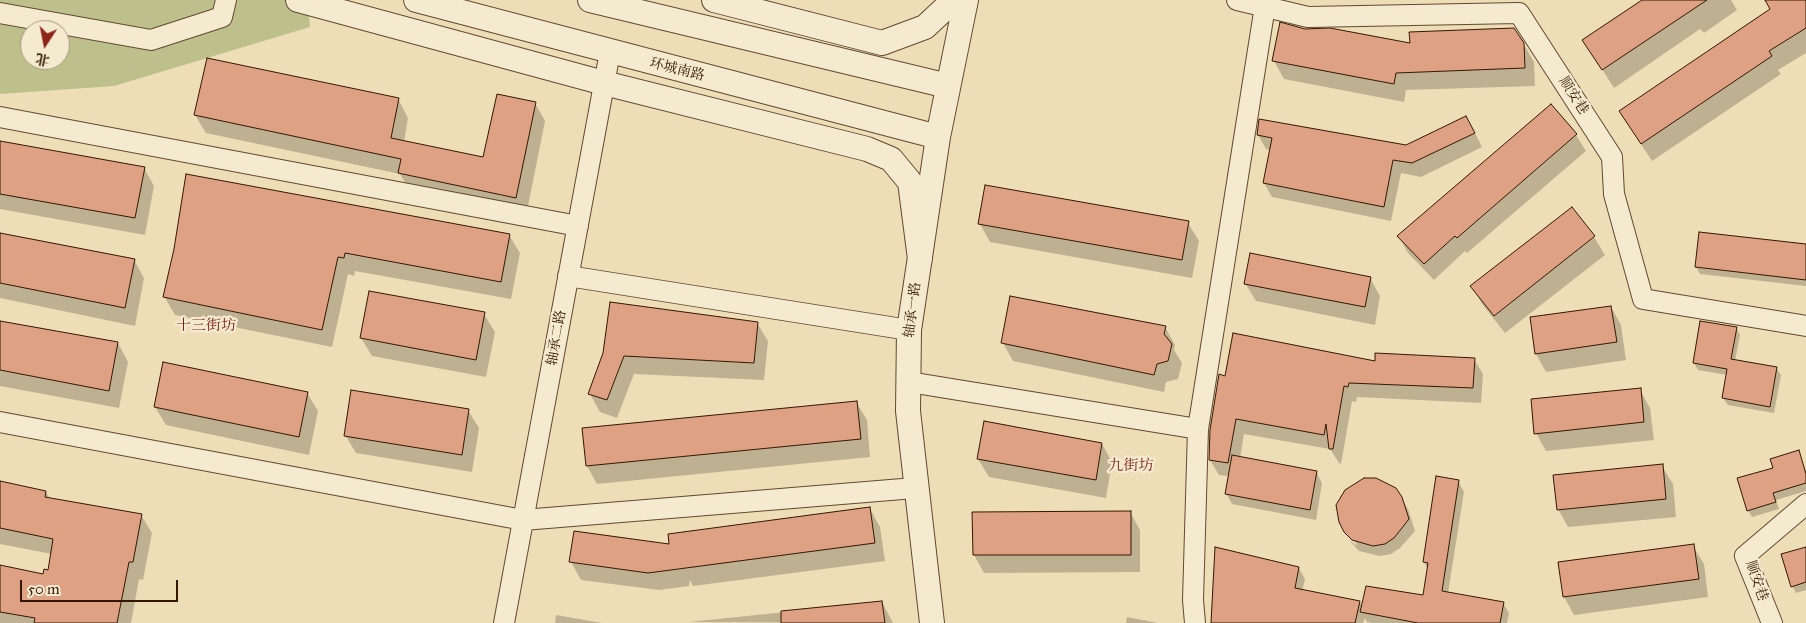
<!DOCTYPE html>
<meta charset="utf-8">
<style>
body{margin:0}
#map{position:relative;width:1806px;height:623px;overflow:hidden;background:#eedeb7;font-family:"IM FELL Great Primer","Noto Serif SC",serif}
canvas{display:block}
.north{position:absolute;left:20px;top:20px;width:50px;height:50px;box-sizing:border-box;background:#f4ead0;border:1px solid #a7967e;border-radius:50%;rotate:191deg;font-size:14px;font-weight:700;line-height:20px;text-align:center;color:#341702}
.north::after{content:'';display:block;margin:auto;width:18px;height:22px;background:#8f2418;clip-path:polygon(50% 0,100% 100%,50% 72%,0 100%)}
.scale{position:absolute;left:20px;top:580px;width:158px;height:22px;box-sizing:border-box;border:2px solid #341702;border-top:0;padding-left:6px;font-size:15px;line-height:18px;white-space:nowrap;color:#341702;-webkit-text-stroke:4px #f4ead0;paint-order:stroke}
</style>
<div id="map">
<canvas width="1806" height="623"></canvas>
<div class="north">北</div>
<div class="scale">50 m</div>
</div>
<script>
const g = document.querySelector('canvas').getContext('2d');
g.lineJoin = 'round';
function fillPath(path, color) { g.fillStyle = color; g.fill(path, 'evenodd'); }
const shape = rows => new Path2D(rows.map(r => 'M' + r).join(''));
function trace(path, color, width, dash) { g.strokeStyle = color; g.lineWidth = width; g.lineCap = dash ? 'butt' : 'round'; g.setLineDash(dash || []); g.stroke(path); }
function write(font, color, halo, rows, align = 'center') {
  g.font = font + ' "IM FELL Great Primer","Noto Serif SC",serif'; g.lineWidth = 4.5; g.setLineDash([]); g.textBaseline = 'middle'; g.strokeStyle = halo; g.fillStyle = color; for (const [text, x, y, turn = 0] of rows) {
    g.save(); g.translate(x, y); g.rotate((+turn || 0) * Math.PI / 180); g.textAlign = isNaN(turn) ? turn : align; if (halo) g.strokeText(text, 0, 0); g.fillText(text, 0, 0); g.restore();
  }
}
fillPath(shape([
 [0,0,307,0,310,27,114,86,0,94],
 [30,30,60,30,60,60,30,60]
]), '#bec08b');
fillPath(shape([
 [1644,0,1731,0,1737,10,1704,33,1700,29,1614,88,1584,41],
 [1765,0,1806,0,1806,53,1778,70,1781,74,1652,161,1620,112,1771,9],
 [1305,30,1411,45,1523,43,1534,62,1535,86,1406,90,1404,102,1284,79,1274,61],
 [398,99,408,118,404,142,484,159,535,103,545,121,526,216,410,191,400,174,206,133,195,115],
 [1551,105,1576,135,1586,151,1467,253,1465,251,1434,280,1408,253,1399,237],
 [1260,120,1407,146,1474,131,1482,147,1421,177,1401,173,1391,221,1272,197,1264,183,1271,150,1266,149,1258,135],
 [0,142,144,168,154,186,145,235,0,209],
 [1571,208,1594,237,1605,255,1505,333,1482,304,1472,286],
 [1188,223,1199,241,1192,278,990,242,980,224],
 [0,234,134,260,144,278,135,326,0,298],
 [509,235,520,253,511,299,355,271,354,276,348,274,332,347,175,315,164,296,175,249],
 [1806,245,1806,286,1700,274,1696,267],
 [1370,278,1380,296,1375,325,1256,301,1245,283],
 [1611,307,1621,325,1626,360,1546,372,1536,354],
 [484,314,495,332,486,377,372,356,361,338],
 [0,322,118,343,128,362,119,408,0,386],
 [757,323,768,341,764,380,634,374,617,418,600,412,590,394,604,354],
 [1165,327,1175,345,1174,350,1182,363,1178,379,1166,382,1164,392,1013,361,1003,343],
 [1736,328,1740,335,1735,361,1776,368,1781,375,1774,413,1728,405,1723,398,1728,375,1698,370,1694,363],
 [1474,359,1483,374,1481,403,1357,397,1356,402,1352,401,1341,464,1339,463,1330,449,1244,434,1240,458,1316,472,1322,483,1316,520,1232,504,1226,493,1229,476,1219,475,1210,460,1226,377,1376,363],
 [1640,390,1650,408,1654,440,1546,451,1536,433],
 [307,393,318,411,309,455,166,425,155,407],
 [856,402,867,420,870,457,597,484,587,466],
 [468,410,479,428,472,472,356,453,345,435],
 [1102,444,1112,462,1106,498,989,477,978,459],
 [1798,452,1806,471,1806,491,1776,500,1779,509,1752,517,1748,510,1774,469],
 [1662,466,1673,484,1676,517,1568,527,1558,509],
 [1458,481,1464,492,1448,593,1503,603,1509,613,1507,623,1372,623,1367,622,1365,618,1363,623,1213,623,1299,568,1305,579,1302,591,1360,602,1362,607,1424,597,1428,570,1424,562],
 [0,483,46,492,50,499,141,515,152,533,143,580,139,579,131,623,0,623,0,567,44,575,49,571,52,554,0,544],
 [1401,497,1408,509,1415,531,1400,548,1391,554,1380,556,1359,551,1349,540,1356,545,1357,544,1345,531],
 [870,509,880,527,885,561,693,586,690,580,689,586,659,590,581,580,571,562],
 [1130,512,1140,530,1140,572,984,573,974,555],
 [1693,546,1704,564,1708,597,1574,615,1564,597],
 [1806,548,1806,590,1796,593,1792,586],
 [882,602,893,623,689,622],
 [556,615,602,623,555,623],
 [1127,617,1158,623,1126,623]
]), '#0003');
const building = shape([
 [1642,0,1707,0,1602,70,1582,40,1642,0],
 [1765,0,1806,0,1806,28,1769,51,1772,56,1641,144,1619,111,1770,9,1765,0],
 [1280,22,1305,29,1330,28,1410,43,1409,32,1514,28,1524,43,1525,68,1396,73,1394,84,1272,61,1280,22],
 [207,58,399,98,391,138,483,157,497,94,536,102,516,198,398,173,401,159,194,115,207,58],
 [1551,104,1577,134,1457,238,1455,236,1424,264,1397,236,1551,104],
 [1466,116,1475,133,1412,163,1393,160,1384,207,1263,183,1272,138,1257,135,1259,119,1406,145,1466,116],
 [0,141,145,167,135,218,0,194,0,141],
 [186,174,510,234,501,282,345,253,344,258,338,257,322,330,163,297,174,249,186,174],
 [985,185,1189,221,1182,260,978,224,985,185],
 [1572,207,1595,236,1494,316,1470,286,1572,207],
 [1699,232,1806,244,1806,280,1695,267,1699,232],
 [0,233,135,259,125,308,0,283,0,233],
 [1250,253,1371,277,1365,307,1244,284,1250,253],
 [369,291,485,312,476,360,360,338,369,291],
 [1010,296,1166,326,1164,334,1172,344,1168,361,1157,364,1154,375,1001,343,1010,296],
 [610,302,758,322,754,363,624,356,607,400,588,394,603,353,610,302],
 [1611,306,1617,342,1535,354,1530,317,1611,306],
 [0,321,118,342,109,391,0,370,0,321],
 [1700,321,1737,327,1731,359,1777,367,1770,407,1722,398,1727,369,1693,363,1700,321],
 [1233,333,1375,361,1375,353,1475,358,1473,388,1349,383,1348,387,1344,386,1333,449,1329,449,1326,424,1324,435,1236,419,1228,463,1209,460,1210,430,1219,374,1225,376,1233,333],
 [163,362,308,392,299,437,154,407,163,362],
 [1641,388,1644,422,1534,434,1531,399,1641,388],
 [351,390,469,409,462,455,344,436,351,390],
 [857,401,861,439,586,466,582,428,857,401],
 [984,421,1102,443,1096,480,977,459,984,421],
 [1799,450,1806,474,1806,483,1773,493,1776,502,1747,511,1737,478,1773,468,1770,459,1799,450],
 [1232,455,1317,471,1310,510,1225,494,1232,455],
 [1663,464,1666,499,1557,510,1553,475,1663,464],
 [1436,476,1459,480,1442,591,1504,602,1500,623,1418,623,1360,612,1366,586,1423,595,1428,563,1423,562,1436,476],
 [1364,478,1376,478,1396,488,1402,497,1409,519,1394,538,1385,544,1373,546,1352,540,1344,532,1339,522,1336,505,1345,490,1364,478],
 [0,481,46,491,45,497,142,514,133,562,129,562,117,623,34,623,35,618,0,612,0,565,43,574,44,569,48,570,53,539,0,528,0,481],
 [870,507,875,543,648,573,569,562,574,531,669,544,668,534,870,507],
 [1131,511,1131,555,973,555,972,512,1131,511],
 [1694,544,1699,579,1563,597,1558,562,1694,544],
 [1215,547,1299,567,1295,588,1360,601,1355,623,1211,623,1215,547],
 [1806,547,1806,582,1791,587,1781,554,1806,547],
 [882,601,885,623,781,623,781,611,882,601]
]);
fillPath(building, '#dea183');
trace(building, '#341702', 1);
const minor = shape([
 [1237,0,1308,17,1519,13,1612,157,1614,194,1643,299,1806,326],
 [0,13,151,40,222,17,226,0],
 [0,117,578,226],
 [568,276,909,330],
 [909,382,1198,429],
 [0,422,523,520,915,488],
 [504,623,610,52],
 [1195,623,1193,600,1198,429,1265,6],
 [1772,623,1745,556,1806,504]
]);
const tertiary = shape([
 [298,0,604,83,867,149,891,159,910,182,920,259],
 [416,0,938,137],
 [590,0,948,86],
 [714,0,882,43,925,27,954,0],
 [932,623,908,411,909,330,938,137,966,0]
]);
trace(minor, '#62492f', 22);
trace(tertiary, '#62492f', 26);
trace(minor, '#f4ead0', 20);
trace(tertiary, '#f4ead0', 24);
write('14px', '#341702', '#f4ead0', [
 ["环城南路",677,70,14],
 ["顺安巷",1573,96,57],
 ["轴承一路",913,310,-83],
 ["轴承二路",557,338,-80],
 ["顺安巷",1756,581,71]
]);
write('15px', '#7a1f14', '#f4ead0', [
 ["十三街坊",206,326],
 ["九街坊",1131,466]
]);
</script>
